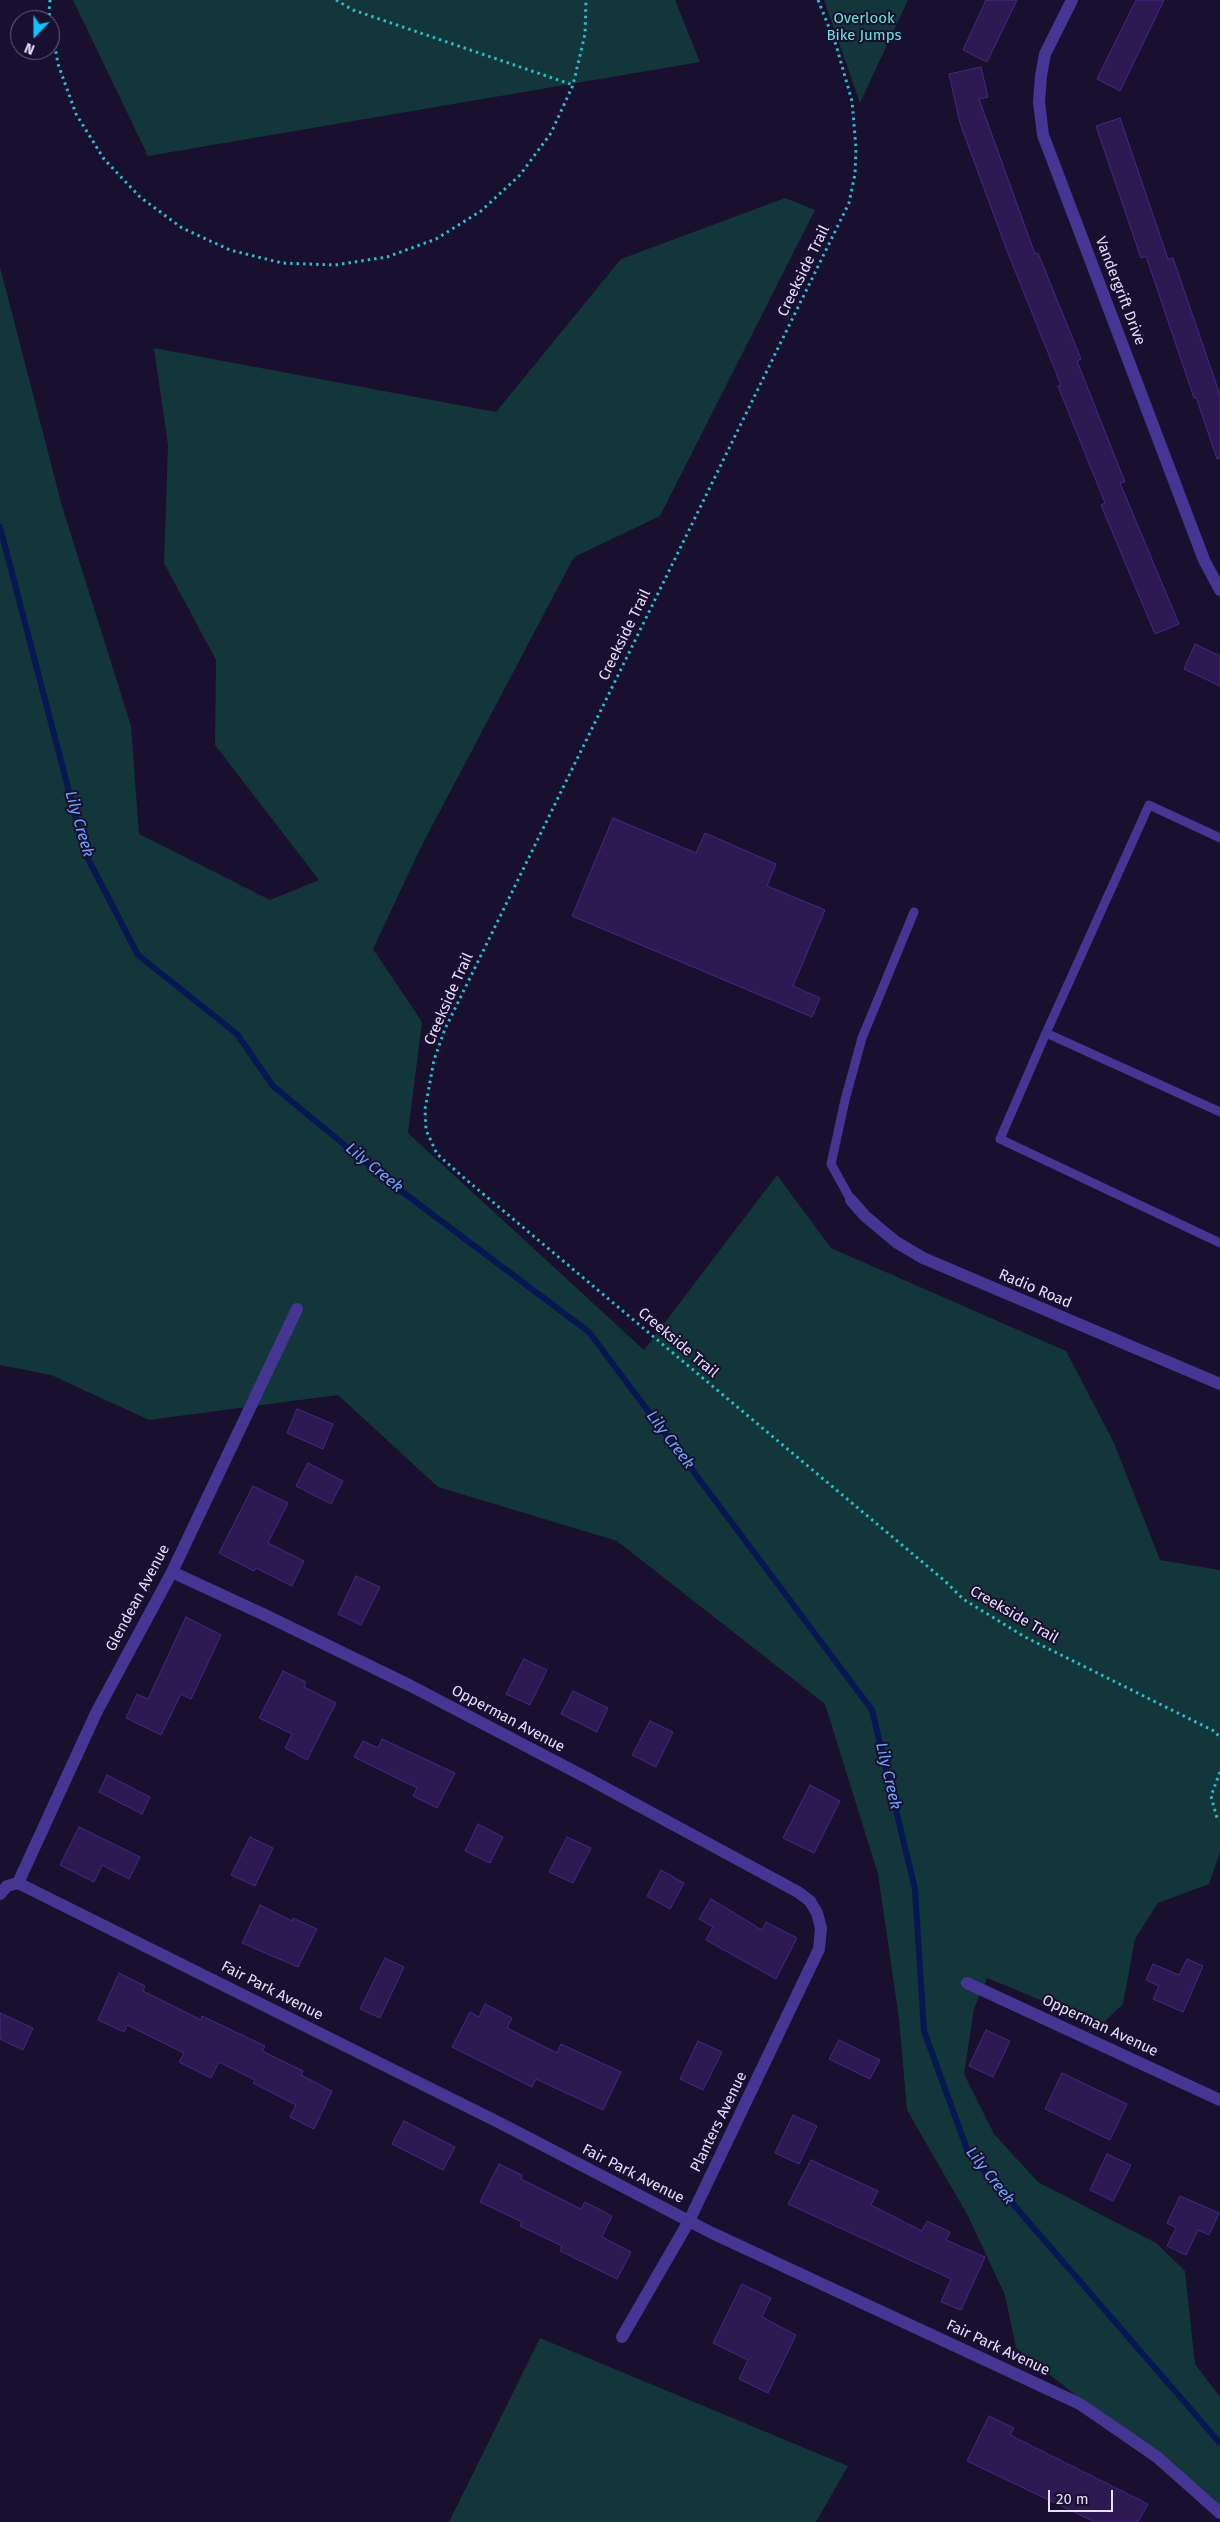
<!DOCTYPE html>
<style>
body{margin:0}
#map{position:relative;width:1220px;height:2522px;overflow:hidden;background:#190f2f;font-family:"Fira Sans",sans-serif}
canvas{display:block}
.north{position:absolute;left:10px;top:10px;width:50px;height:50px;box-sizing:border-box;background:#190f2f;border:1px solid #6b6282;border-radius:50%;rotate:202deg;font-size:14px;font-weight:700;line-height:20px;text-align:center;color:#e6deff}
.north::after{content:'';display:block;margin:auto;width:18px;height:22px;background:#0ac6ff;clip-path:polygon(50% 0,100% 100%,50% 72%,0 100%)}
.scale{position:absolute;left:1048px;top:2490px;width:65px;height:22px;box-sizing:border-box;border:2px solid #e6deff;border-top:0;padding-left:6px;font-size:15px;line-height:18px;white-space:nowrap;color:#e6deff;-webkit-text-stroke:4px #190f2f;paint-order:stroke}
</style>
<div id="map">
<canvas width="1220" height="2522"></canvas>
<div class="north">N</div>
<div class="scale">20 m</div>
</div>
<script>
const g = document.querySelector('canvas').getContext('2d');
g.lineJoin = 'round';
function fillPath(path, color) { g.fillStyle = color; g.fill(path, 'evenodd'); }
const shape = rows => new Path2D(rows.map(r => 'M' + r).join(''));
function trace(path, color, width, dash) { g.strokeStyle = color; g.lineWidth = width; g.lineCap = dash ? 'butt' : 'round'; g.setLineDash(dash || []); g.stroke(path); }
function write(font, color, halo, rows, align = 'center') {
  g.font = font + ' "Fira Sans",sans-serif'; g.lineWidth = 4; g.setLineDash([]); g.textBaseline = 'middle'; g.strokeStyle = halo; g.fillStyle = color; for (const [text, x, y, turn = 0] of rows) {
    g.save(); g.translate(x, y); g.rotate((+turn || 0) * Math.PI / 180); g.textAlign = isNaN(turn) ? turn : align; if (halo) g.strokeText(text, 0, 0); g.fillText(text, 0, 0); g.restore();
  }
}
fillPath(shape([
 [73,0,675,0,700,62,148,156],
 [824,0,908,0,860,103],
 [785,198,815,210,660,516,574,557,421,847,373,949,422,1022,408,1133,644,1350,777,1175,831,1248,1066,1351,1114,1443,1160,1560,1220,1570,1220,1852,1209,1884,1158,1903,1135,1939,1123,2004,1101,2025,987,1978,974,2009,964,2074,994,2134,1038,2182,1156,2243,1185,2271,1195,2364,1220,2397,1220,2509,1016,2348,1005,2295,968,2216,907,2110,899,2019,878,1874,825,1704,617,1541,438,1487,338,1395,149,1420,51,1375,0,1365,0,267,62,506,131,726,139,834,270,900,319,880,215,745,216,660,164,563,168,445,154,348,496,412,621,259],
 [540,2338,848,2466,816,2522,449,2522]
]), '#12363a');
trace(shape([
 [0,527,85,853,138,955,237,1034,273,1086,388,1181,589,1332,872,1710,915,1889,924,2031,968,2152,1220,2443]
]), '#061752', 6);
const building = shape([
 [986,0,1017,0,987,62,963,50,986,0],
 [1136,0,1164,0,1120,91,1097,79,1136,0],
 [981,67,988,97,979,99,1035,254,1038,253,1081,359,1077,361,1125,482,1120,483,1179,624,1155,634,1101,505,1105,503,1058,386,1061,385,1006,248,960,123,949,74,981,67],
 [1120,118,1168,259,1173,258,1220,395,1220,458,1217,459,1196,397,1194,398,1146,256,1141,258,1096,126,1120,118],
 [1195,644,1220,656,1220,686,1184,669,1195,644],
 [613,818,696,853,705,833,776,864,767,886,825,910,793,986,820,998,812,1017,572,916,613,818],
 [297,1409,333,1424,323,1449,287,1433,297,1409],
 [308,1463,343,1481,331,1504,296,1486,308,1463],
 [253,1486,288,1503,268,1543,304,1561,292,1586,256,1568,254,1571,219,1553,253,1486],
 [356,1576,380,1587,361,1625,338,1614,356,1576],
 [186,1617,221,1635,191,1699,181,1694,161,1735,126,1718,137,1694,148,1699,186,1617],
 [524,1659,547,1670,530,1705,506,1694,524,1659],
 [283,1671,306,1682,304,1687,336,1703,307,1760,285,1748,292,1734,259,1718,283,1671],
 [573,1691,608,1708,597,1732,561,1714,573,1691],
 [650,1721,673,1732,656,1767,632,1755,650,1721],
 [382,1739,455,1773,437,1808,413,1796,417,1788,354,1757,363,1741,378,1748,382,1739],
 [107,1775,150,1797,142,1814,99,1792,107,1775],
 [810,1785,840,1801,814,1853,783,1838,810,1785],
 [478,1824,503,1837,490,1863,465,1851,478,1824],
 [79,1827,140,1857,129,1879,102,1865,94,1882,60,1865,79,1827],
 [250,1837,273,1848,255,1886,231,1875,250,1837],
 [567,1837,591,1848,573,1883,549,1872,567,1837],
 [661,1870,684,1883,670,1909,647,1896,661,1870],
 [711,1899,762,1930,766,1922,797,1938,776,1979,706,1940,713,1927,699,1919,711,1899],
 [260,1905,292,1921,293,1918,317,1929,298,1967,242,1943,260,1905],
 [385,1958,404,1967,380,2018,360,2009,385,1958],
 [1187,1959,1203,1966,1183,2012,1153,1999,1159,1986,1146,1980,1153,1964,1179,1975,1187,1959],
 [119,1973,145,1986,143,1991,201,2020,202,2016,265,2046,262,2051,303,2071,301,2075,332,2091,314,2129,290,2117,296,2105,253,2083,255,2080,219,2062,211,2078,179,2062,184,2053,127,2025,124,2032,98,2020,119,1973],
 [485,2004,512,2018,507,2028,557,2053,561,2044,621,2072,603,2110,536,2079,532,2087,452,2047,470,2012,479,2017,485,2004],
 [0,2013,33,2028,23,2050,0,2039,0,2013],
 [986,2030,1010,2041,993,2077,969,2066,986,2030],
 [839,2040,880,2060,870,2079,829,2059,839,2040],
 [698,2041,722,2052,703,2090,680,2079,698,2041],
 [1062,2073,1127,2104,1110,2140,1045,2109,1062,2073],
 [793,2115,817,2126,799,2164,775,2153,793,2115],
 [404,2121,455,2147,443,2170,392,2144,404,2121],
 [1107,2154,1131,2165,1113,2201,1090,2190,1107,2154],
 [811,2160,878,2191,871,2205,922,2231,927,2221,950,2232,946,2240,985,2257,961,2310,941,2302,951,2279,788,2204,811,2160],
 [499,2164,522,2175,521,2179,581,2209,585,2202,612,2216,602,2237,631,2252,617,2279,560,2251,562,2246,520,2226,522,2222,480,2202,499,2164],
 [1180,2196,1219,2213,1209,2235,1198,2230,1186,2255,1167,2246,1176,2228,1167,2223,1180,2196],
 [742,2284,771,2298,762,2317,796,2335,768,2393,739,2379,748,2360,713,2343,742,2284],
 [989,2416,1014,2428,1010,2435,1148,2504,1138,2522,1095,2522,967,2461,989,2416]
]);
fillPath(building, '#2c1952');
trace(building, '#462980', 1);
trace(shape([
 [50,0,49,12,58,64,76,114,104,159,140,197,182,228,230,250,282,263,335,265,387,257,436,239,481,211,520,175,551,133,573,85,585,34,586,0],
 [336,0,353,10,573,85],
 [818,0,836,45,852,101,856,148,855,174,849,203,445,1029,434,1060,425,1109,426,1130,437,1154,463,1177,945,1581,963,1599,1025,1637,1216,1732,1220,1739],
 [1220,1772,1211,1796,1217,1818,1220,1820]
]), '#24c0cc', 3, [2.5, 4]);
trace(shape([
 [1220,838,1149,805,1046,1033,1220,1112],
 [1046,1033,1000,1139,1220,1243],
 [851,1200,831,1164,845,1100,862,1038,914,912]
]), '#463693', 9);
trace(shape([
 [1072,0,1045,54,1041,76,1039,102,1043,135,1204,560,1220,590],
 [851,1200,865,1216,896,1242,923,1258,1220,1384],
 [172,1572,267,1616,411,1686,589,1779,798,1892,810,1901,817,1913,821,1928,819,1949,689,2221,622,2337],
 [18,1883,500,2123,712,2233,1080,2404,1157,2457,1220,2513],
 [18,1883,97,1711,172,1572,297,1309],
 [0,1894,7,1886,18,1883],
 [967,1983,1220,2100]
]), '#463693', 12);
write('15px', '#5cecdb', '#190f2f', [
 ["Overlook",864,19],
 ["Bike Jumps",864,36]
]);
write('15px', '#e6deff', '#190f2f', [
 ["Creekside Trail",804,271,-64],
 ["Vandergrift Drive",1120,291,69],
 ["Creekside Trail",625,635,-64],
 ["Creekside Trail",449,999,-66],
 ["Radio Road",1035,1289,23],
 ["Creekside Trail",678,1343,40],
 ["Glendean Avenue",138,1598,-62],
 ["Creekside Trail",1014,1615,30],
 ["Opperman Avenue",508,1719,28],
 ["Fair Park Avenue",272,1991,27],
 ["Opperman Avenue",1100,2026,25],
 ["Planters Avenue",719,2122,-64],
 ["Fair Park Avenue",633,2174,27],
 ["Fair Park Avenue",998,2348,25]
]);
write('italic 16px', '#6ca7ff', '#190f2f', [
 ["Lily Creek",79,824,74],
 ["Lily Creek",374,1168,39],
 ["Lily Creek",670,1440,53],
 ["Lily Creek",888,1776,77],
 ["Lily Creek",990,2176,52]
]);
</script>
